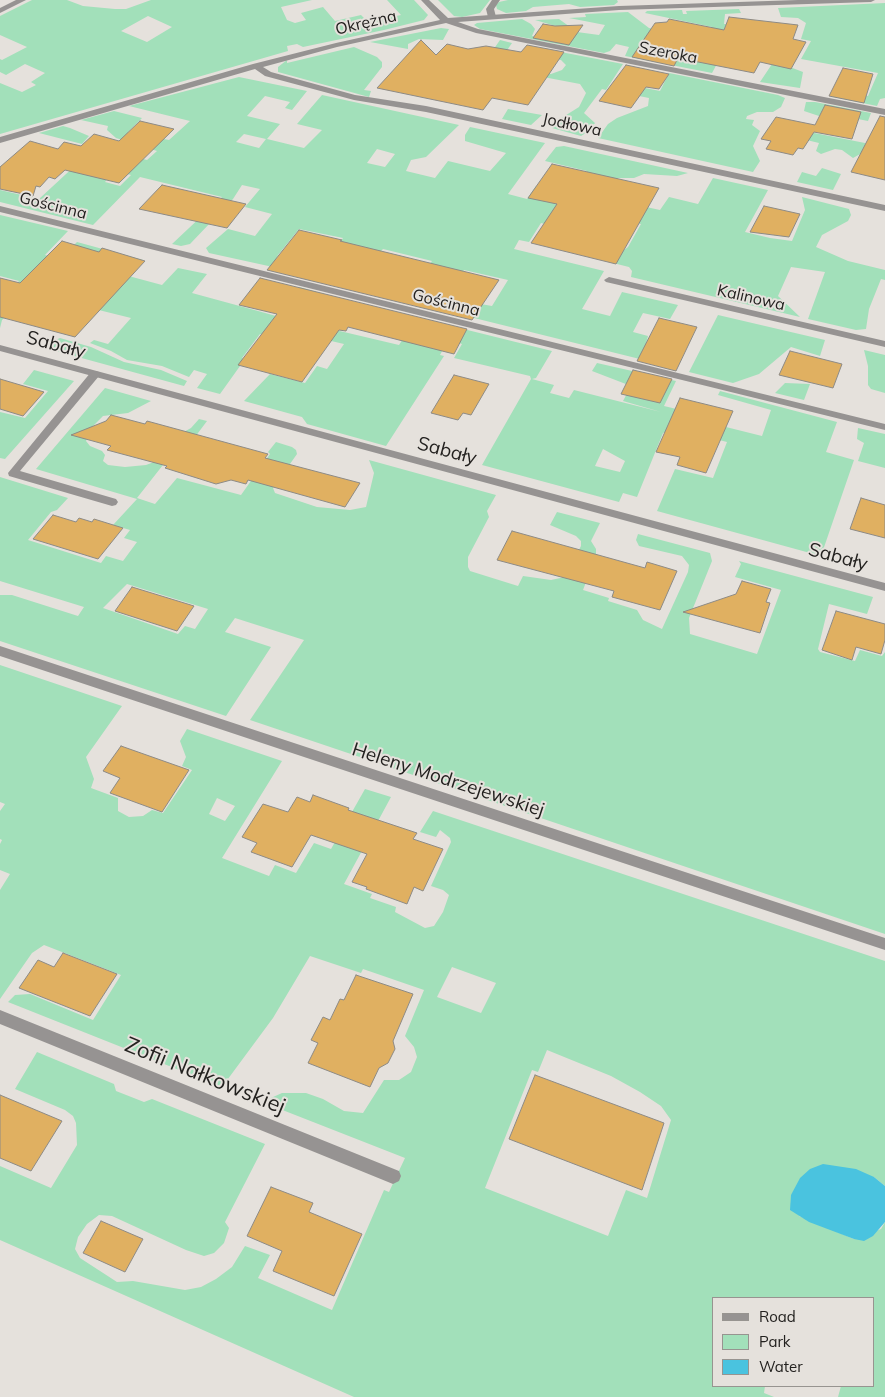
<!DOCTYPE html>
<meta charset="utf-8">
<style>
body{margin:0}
#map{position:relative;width:885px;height:1397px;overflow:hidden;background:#e5e1dc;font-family:Mulish,sans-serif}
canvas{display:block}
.legend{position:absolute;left:712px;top:1297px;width:162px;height:90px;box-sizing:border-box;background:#e5e1dc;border:1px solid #979490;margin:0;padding:6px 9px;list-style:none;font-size:15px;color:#23211f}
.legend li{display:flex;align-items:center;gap:10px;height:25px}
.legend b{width:25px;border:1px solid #979490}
</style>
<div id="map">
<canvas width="885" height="1397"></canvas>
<ul class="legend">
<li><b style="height:6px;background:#969392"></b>Road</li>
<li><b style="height:14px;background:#a2e0ba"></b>Park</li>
<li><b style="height:14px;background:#4ac3df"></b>Water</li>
</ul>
</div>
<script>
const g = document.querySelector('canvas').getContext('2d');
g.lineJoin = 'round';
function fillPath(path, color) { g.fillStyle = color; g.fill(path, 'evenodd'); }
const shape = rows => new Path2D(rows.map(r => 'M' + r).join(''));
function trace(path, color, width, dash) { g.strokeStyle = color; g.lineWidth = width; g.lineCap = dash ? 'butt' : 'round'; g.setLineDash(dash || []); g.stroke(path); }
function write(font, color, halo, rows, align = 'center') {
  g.font = font + ' Mulish,sans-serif'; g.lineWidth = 4; g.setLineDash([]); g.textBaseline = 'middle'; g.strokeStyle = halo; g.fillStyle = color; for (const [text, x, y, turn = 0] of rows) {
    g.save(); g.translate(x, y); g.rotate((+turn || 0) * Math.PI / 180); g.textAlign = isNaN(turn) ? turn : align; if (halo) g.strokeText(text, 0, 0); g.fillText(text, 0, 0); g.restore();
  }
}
fillPath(shape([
 [32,0,67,0,83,6,115,9,126,9,151,0,312,0,281,7,287,20,295,23,306,20,301,13,323,7,335,21,361,15,368,22,401,15,387,0,414,0,428,15,424,20,384,30,303,47,297,44,287,46,288,51,0,134,0,83,22,92,36,85,31,82,45,73,25,64,6,75,0,72,0,59,2,60,27,47,0,35,0,16],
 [148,16,172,27,147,42,121,31],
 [438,0,490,0,480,13,462,17,454,16],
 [508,0,617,0,618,2,614,5,580,7,569,4,533,7,526,11,506,13,497,9,496,5,499,2],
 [885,3,885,98,880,99,877,106,833,97,831,96,841,91,868,96,878,73,801,59,811,41,801,39,806,23,798,18,781,17,778,8],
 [739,9,741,13,725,14,724,24,726,24,723,33,725,49,712,73,625,56,629,47,616,44,610,51,604,53,480,29,474,25,477,23,522,19,531,24,535,29,532,36,557,41,559,27,535,20,559,19,577,32,599,35,605,25,569,18,586,17,585,14,628,12,649,28,705,39,712,27,645,13,647,11,682,10,683,14,687,14,686,11],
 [441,28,449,29,443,40,419,39,408,44,408,49,370,42],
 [500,40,512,43,501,59,509,65,551,74,562,70,566,65,561,60,539,55,540,48,623,64,606,90,602,89,584,113,595,123,589,131,581,136,552,128,563,117,579,107,586,93,580,84,517,72,491,53],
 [354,47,377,57,382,62,382,67,364,90,371,91,369,97,278,72,278,67,287,60,287,63],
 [774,61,803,72,800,88,760,82],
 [669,73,778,95,785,98,781,107,773,112,757,112,747,116,746,119,754,120,752,125,760,131,753,146,760,161,753,172,598,138,608,124,617,118,648,106,649,98,629,94,635,86,660,91],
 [239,77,307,91,292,110,285,108,290,102,265,96,247,116,280,124,267,139,304,148,322,130,297,124,322,95,459,125,426,157,411,160,406,171,435,178,448,161,490,171,506,153,465,141,465,135,470,127,545,143,508,194,527,199,536,186,572,194,587,171,545,161,556,147,564,146,688,173,677,176,644,174,634,178,618,178,605,198,660,210,669,197,698,204,713,178,768,190,745,232,770,238,792,241,805,210,802,197,849,209,851,215,848,221,822,235,816,247,848,261,885,270,885,280,881,279,869,309,866,329,856,330,808,319,825,272,791,267,778,296,800,317,631,277,632,271,629,267,609,262,628,247,641,224,592,213,562,228,541,223,529,242,519,240,514,249,604,271,582,309,610,316,622,292,678,305,670,319,643,313,633,332,648,336,646,344,663,348,656,363,466,316,475,303,492,306,508,280,464,270,439,306,428,266,432,261,383,249,368,265,323,267,343,238,299,229,278,255,273,267,209,253,206,248,228,229,255,236,272,214,245,207,260,189,242,185,233,199,190,244,181,246,172,244,222,197,140,177,93,225,0,202,0,190,39,199,79,162,114,171,105,182,120,186,131,175,116,171,132,156,147,160,157,151,116,138,107,130,108,126,81,120,114,111,142,118,128,132,169,140,190,121,129,106],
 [244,134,266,139,259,148,236,142],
 [377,149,395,154,385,167,367,163],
 [806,102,815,102,871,113,868,121,822,112,819,116,804,111],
 [508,109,542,115,531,125,502,119],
 [63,126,70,128,89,136,82,144,39,133],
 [794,129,865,143,867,147,862,153,853,158,842,150,835,149,821,154,816,151,819,143,782,134],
 [822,168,841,174,833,190,797,182,802,172,816,176],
 [0,215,68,231,45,255,60,259,77,242,143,260,136,266,110,271,162,285,178,268,207,274,192,293,258,311,276,316,299,287,324,294,293,320,399,345,412,325,403,314,552,351,536,378,532,379,554,385,550,393,569,398,574,390,661,412,623,401,631,386,592,371,597,363,676,381,664,406,689,412,710,423,762,436,771,410,718,395,720,391,837,422,826,452,854,460,821,556,657,511,675,469,713,478,727,442,688,432,669,431,663,433,637,497,623,493,619,502,482,465,531,379,530,376,454,358,462,344,448,340,440,355,444,356,386,446,307,424,302,417,244,401,270,374,305,383,317,366,327,369,344,344,297,333,290,341,260,334,242,358,245,359,220,394,197,388,207,374,194,370,189,377,162,366,127,360,111,351,90,343,94,340,108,344,131,318,30,293,2,320,0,328,0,300,19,281,0,276],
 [603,449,625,461,620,472,595,466],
 [718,315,825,340,820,356,791,347,759,374,733,383,689,372],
 [60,338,91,347,124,362,161,370,187,381,184,386,45,348,51,342],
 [864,350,885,355,885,393,871,389,868,385,868,366],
 [34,370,74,381,5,459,0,458,0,412,25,418,48,391,23,384],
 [785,383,810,384,804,400,775,393],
 [105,388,151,401,128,413,103,416,90,429,86,441,90,446,102,451,105,455,103,461,108,465,125,467,146,465,154,462,182,433,191,428,199,419,207,421,195,437,170,456,137,498,155,504,177,478,241,495,270,454,268,452,276,442,292,447,296,450,297,454,273,488,275,493,317,507,350,510,366,507,374,473,369,460,496,495,487,511,489,517,468,557,468,567,470,571,518,586,523,576,551,580,565,577,581,546,581,541,576,536,550,525,557,512,600,523,591,541,596,549,596,556,583,590,609,598,608,601,637,610,643,620,662,629,688,572,689,565,682,556,639,546,636,540,638,534,710,553,712,561,689,618,690,634,757,654,781,590,735,577,741,564,739,561,873,597,867,614,829,604,818,649,820,652,855,661,860,650,882,656,885,652,885,934,250,720,304,640,235,618,225,632,271,647,226,716,0,641,0,595,12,595,78,616,84,607,0,581,0,477,68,498,57,510,51,512,28,540,101,563,106,556,123,561,137,542,124,538,130,530,113,525,137,499,36,469],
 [127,584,208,609,195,629,185,626,178,634,103,608],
 [858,428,885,434,885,468,858,461,864,443,857,439],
 [0,665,122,706,86,757,94,779,91,788,118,798,118,811,129,817,143,816,152,810,163,813,192,770,182,766,186,757,180,741,187,729,282,761,222,858,269,876,275,865,296,873,314,843,331,849,365,789,391,797,344,884,372,894,370,898,396,907,395,912,425,928,434,926,443,912,449,895,443,890,431,886,451,842,450,838,440,830,436,837,420,832,433,811,885,961,885,1186,874,1177,799,1216,854,1239,881,1229,885,1222,885,1397,838,1397,841,1386,874,1386,874,1298,714,1298,714,1386,765,1386,764,1393,774,1397,354,1397,0,1240,0,1166,51,1188,77,1145,76,1123,73,1116,65,1110,15,1089,37,1052,114,1084,116,1091,144,1102,152,1099,265,1144,225,1222,229,1228,224,1243,214,1253,204,1256,186,1250,112,1216,99,1215,87,1224,78,1237,75,1249,80,1258,117,1282,133,1281,185,1290,201,1287,216,1279,232,1267,245,1246,270,1255,258,1278,332,1310,384,1190,389,1192,405,1158,262,1102,282,1093,306,1093,323,1099,344,1111,363,1113,384,1080,399,1080,411,1072,417,1057,414,1047,405,1036,424,990,363,969,361,973,310,956,273,1018,222,1087,8,1002,15,995,30,994,93,1020,121,975,44,945,32,953,0,999,0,890,10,874,0,870,0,844,2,840,0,839,0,811,5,804,0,802],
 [217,798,235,806,225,821,209,814],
 [452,967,496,983,481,1013,437,997],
 [547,1050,611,1076,640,1092,661,1106,671,1120,647,1198,626,1190,608,1236,485,1188,532,1070,538,1072]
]), '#a2e0ba');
fillPath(shape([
 [823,1164,856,1169,874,1177,885,1186,885,1222,873,1236,864,1241,854,1239,809,1222,790,1210,791,1195,800,1178,810,1169]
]), '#4ac3df');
const building = shape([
 [729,17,798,25,793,39,806,42,791,69,760,62,754,73,678,58,674,66,632,57,655,23,667,22,669,19,724,30,729,17],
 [543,24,555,26,583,25,569,45,533,38,543,24],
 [421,40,436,55,447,44,468,49,486,46,521,52,527,45,564,52,528,105,492,98,483,110,377,88,421,40],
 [626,65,669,74,659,89,646,87,631,108,599,101,626,65],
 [843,68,873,74,864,103,829,96,843,68],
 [825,105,861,112,852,139,814,132,803,149,798,148,793,155,766,149,771,141,761,139,776,117,815,125,825,105],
 [880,116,885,117,885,180,851,172,880,116],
 [140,121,174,129,119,183,65,170,55,179,49,177,40,187,36,186,33,196,0,189,0,167,30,141,58,149,64,142,81,146,94,134,119,141,140,121],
 [552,164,659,188,616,264,531,243,557,204,528,198,552,164],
 [162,185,246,204,227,228,139,209,162,185],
 [764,206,800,214,789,237,750,232,764,206],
 [299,230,342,240,340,241,499,280,472,320,267,270,299,230],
 [62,241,99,252,102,248,145,261,75,337,0,317,0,278,20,283,62,241],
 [260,278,467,329,454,354,348,327,346,331,339,330,302,382,238,365,277,314,239,305,260,278],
 [659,318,697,327,676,371,637,361,659,318],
 [790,351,842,364,833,388,779,375,790,351],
 [633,370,672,379,660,403,621,394,633,370],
 [454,375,489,384,471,415,463,413,458,420,431,413,454,375],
 [0,379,44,392,23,416,0,409,0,379],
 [680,398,733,411,706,473,677,465,680,457,656,452,680,398],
 [111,415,145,424,147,421,268,454,265,458,360,483,345,507,248,480,246,484,231,480,216,484,165,468,167,466,107,450,111,446,71,435,106,421,111,415],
 [861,498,885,505,885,538,850,529,861,498],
 [53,515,76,522,79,518,92,522,94,519,123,528,98,559,33,539,53,515],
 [512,531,645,568,647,562,677,571,660,610,612,597,614,591,497,560,512,531],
 [742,581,771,589,766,602,770,603,760,633,683,612,736,594,742,581],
 [132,587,194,606,177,631,115,611,132,587],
 [836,611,885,624,885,640,881,654,856,647,852,660,822,650,836,611],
 [121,746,189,770,162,812,110,793,120,778,103,771,121,746],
 [313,795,349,808,348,810,417,833,413,839,443,849,423,891,414,887,407,904,366,889,367,887,352,882,367,854,311,835,292,867,251,852,257,843,242,837,263,804,288,812,297,797,310,802,313,795],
 [63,953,117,974,90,1016,19,988,38,960,54,967,63,953],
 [356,975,413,994,393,1041,395,1049,388,1063,379,1068,370,1087,308,1063,318,1043,311,1040,323,1017,330,1020,340,999,344,1000,356,975],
 [535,1075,664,1123,642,1190,509,1139,535,1075],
 [0,1095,62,1121,31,1171,0,1158,0,1095],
 [271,1187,313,1203,309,1212,362,1234,334,1296,273,1271,282,1251,247,1236,271,1187],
 [101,1221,143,1239,125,1272,83,1253,101,1221]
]);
fillPath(building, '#e0b061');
trace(building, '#8d8a85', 1);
fillPath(shape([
 [492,0,500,0,494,9,496,17,492,19,488,17,486,9,492,0],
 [95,371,99,372,99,376,20,471,116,499,118,502,116,505,112,506,9,476,8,473,91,372,95,371]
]), '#969392');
fillPath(shape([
 [16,0,26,0,0,13,0,8,16,0],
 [421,0,429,0,448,18,619,6,798,0,875,0,871,2,619,10,458,22,478,29,885,109,885,115,476,33,446,23,337,47,263,67,271,72,355,95,426,106,885,205,885,211,426,112,354,100,265,76,255,69,0,143,0,137,253,64,336,43,440,20,421,0],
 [0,206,885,424,885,430,0,212,0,206],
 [609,277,885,341,885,347,606,282,604,280,609,277],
 [0,345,885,583,885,591,0,351,0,345],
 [0,646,885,938,885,950,0,656,0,646],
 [0,1010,399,1171,401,1176,399,1181,393,1184,0,1024,0,1010]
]), '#969392');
write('16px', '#23211f', '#e5e1dc', [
 ["Okrężna",366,23,-13],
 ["Szeroka",668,53,11],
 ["Jodłowa",572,125,12],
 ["Gościnna",53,206,14],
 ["Kalinowa",751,298,13],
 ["Gościnna",446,303,14]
]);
write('19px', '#23211f', '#e5e1dc', [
 ["Sabały",56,345,15],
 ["Sabały",447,451,15],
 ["Sabały",838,557,15],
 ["Heleny Modrzejewskiej",448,780,18]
]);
write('22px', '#23211f', '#e5e1dc', [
 ["Zofii Nałkowskiej",205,1076,22]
]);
</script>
